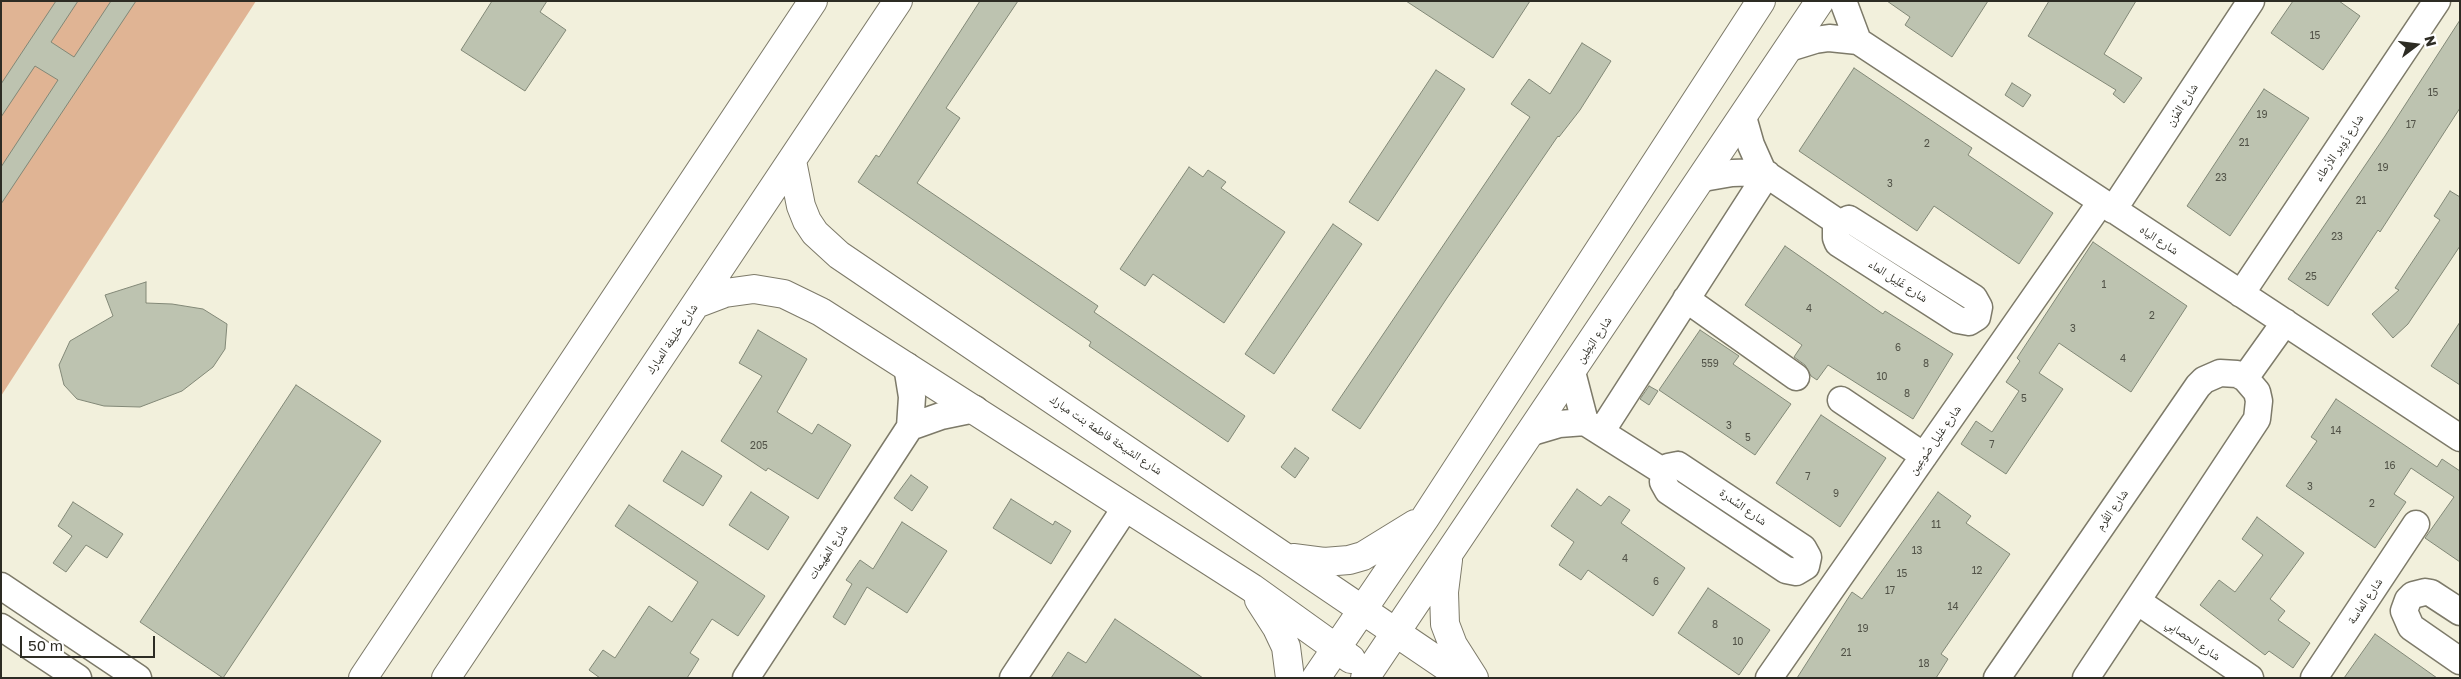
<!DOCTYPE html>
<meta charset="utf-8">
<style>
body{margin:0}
#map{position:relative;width:2461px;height:679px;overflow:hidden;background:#f2f0dc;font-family:"Golos Text",sans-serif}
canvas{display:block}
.frame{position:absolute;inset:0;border:2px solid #2d2c24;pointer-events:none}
.north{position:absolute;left:2391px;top:20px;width:50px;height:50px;-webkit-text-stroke:4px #fff;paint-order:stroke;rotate:75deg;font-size:14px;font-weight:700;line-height:20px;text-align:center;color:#2d2c24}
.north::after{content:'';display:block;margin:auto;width:18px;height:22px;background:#2d2c24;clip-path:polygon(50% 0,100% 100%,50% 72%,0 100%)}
.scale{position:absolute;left:20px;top:636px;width:135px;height:22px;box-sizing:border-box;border:2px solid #2d2c24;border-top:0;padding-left:6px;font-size:15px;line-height:18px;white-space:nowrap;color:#2d2c24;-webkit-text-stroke:4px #fff;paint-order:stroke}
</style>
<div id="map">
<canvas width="2461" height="679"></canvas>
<div class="frame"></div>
<div class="north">N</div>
<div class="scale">50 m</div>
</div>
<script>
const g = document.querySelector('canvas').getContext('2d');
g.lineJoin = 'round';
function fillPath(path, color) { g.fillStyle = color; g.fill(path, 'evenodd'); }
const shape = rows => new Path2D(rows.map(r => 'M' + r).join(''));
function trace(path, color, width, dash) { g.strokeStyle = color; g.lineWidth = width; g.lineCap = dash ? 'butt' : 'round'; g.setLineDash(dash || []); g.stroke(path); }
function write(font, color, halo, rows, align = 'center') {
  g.font = font + ' "Golos Text","Noto Naskh Arabic",sans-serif'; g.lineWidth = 5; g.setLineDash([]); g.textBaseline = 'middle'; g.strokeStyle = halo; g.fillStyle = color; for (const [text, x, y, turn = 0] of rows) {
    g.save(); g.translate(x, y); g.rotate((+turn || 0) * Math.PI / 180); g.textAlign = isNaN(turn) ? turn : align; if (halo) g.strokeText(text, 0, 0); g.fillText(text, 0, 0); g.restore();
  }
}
fillPath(shape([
 [1,1,256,1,1,396]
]), '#e0b494');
const building = shape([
 [56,1,78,1,51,42,74,57,111,1,136,1,1,204,1,167,58,80,35,66,1,117,1,84,56,1],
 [492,1,547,1,540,12,566,30,525,91,461,50,492,1],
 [980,1,1018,1,946,108,960,118,917,183,1098,306,1094,312,1245,416,1228,442,1089,346,1091,342,858,182,876,155,879,157,980,1],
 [1406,1,1530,1,1493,58,1406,1],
 [1887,1,1988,1,1952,57,1905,25,1910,17,1887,1],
 [2049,1,2136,1,2104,54,2142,78,2124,103,2113,94,2116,90,2028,36,2049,1],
 [2293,1,2339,1,2360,16,2323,70,2271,33,2293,1],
 [2460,20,2460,108,2380,232,2378,230,2328,306,2288,279,2385,136,2460,20],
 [1582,43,1611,61,1580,110,1559,137,1558,136,1447,298,1360,429,1332,410,1530,117,1511,104,1529,79,1550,94,1582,43],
 [1854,68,1972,148,1968,155,2053,213,2019,264,1934,206,1917,231,1799,151,1854,68],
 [1436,70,1465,89,1378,221,1349,202,1436,70],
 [2012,83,2031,95,2023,107,2005,95,2012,83],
 [2264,89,2309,118,2230,236,2187,206,2264,89],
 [1189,167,1203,177,1208,170,1226,182,1221,188,1285,232,1224,323,1153,274,1145,286,1120,269,1189,167],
 [2450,191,2460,197,2460,246,2408,324,2393,338,2372,314,2399,290,2395,288,2440,220,2434,216,2450,191],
 [1333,224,1362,244,1274,374,1245,354,1333,224],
 [2093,242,2187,306,2131,392,2059,343,2039,373,2063,389,2006,474,1961,444,1976,421,1992,432,2019,391,2006,382,2020,361,2017,358,2093,242],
 [1785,246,1883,314,1885,311,1953,354,1913,419,1828,365,1817,380,1811,376,1805,365,1794,357,1802,345,1745,305,1785,246],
 [146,282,146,303,172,304,203,309,227,324,225,349,213,367,182,391,140,407,104,406,77,399,64,385,59,365,70,341,113,316,105,295,146,282],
 [2460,322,2460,385,2431,366,2460,322],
 [758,330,807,359,777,412,812,434,818,424,851,445,818,499,768,468,766,471,721,441,762,376,739,363,758,330],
 [1700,330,1739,356,1733,364,1791,404,1755,455,1659,390,1700,330],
 [296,385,381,441,223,678,140,622,296,385],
 [1649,386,1658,391,1649,405,1640,399,1649,386],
 [2336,399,2437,467,2442,459,2460,471,2460,562,2425,538,2454,497,2411,468,2394,494,2406,502,2375,548,2286,486,2317,441,2311,437,2336,399],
 [1821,415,1886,458,1840,527,1776,483,1821,415],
 [1295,448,1309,458,1295,478,1281,467,1295,448],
 [682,451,722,476,703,506,663,481,682,451],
 [911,475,928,487,912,511,894,498,911,475],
 [1577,489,1601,506,1609,496,1630,510,1621,523,1685,568,1653,616,1588,570,1581,580,1559,565,1574,542,1551,526,1577,489],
 [751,492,789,517,768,550,729,525,751,492],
 [1938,492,1971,516,1966,523,2010,554,1941,654,1948,659,1936,678,1797,678,1852,592,1862,599,1938,492],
 [1011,499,1053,525,1055,521,1071,531,1051,564,993,528,1011,499],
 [73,502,123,534,107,558,86,545,66,572,53,563,72,536,58,526,73,502],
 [629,505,765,596,738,636,712,619,690,653,699,659,687,678,600,678,589,670,603,650,615,658,649,606,672,622,698,582,615,526,629,505],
 [2257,517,2304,553,2270,599,2285,611,2278,620,2310,643,2293,668,2269,651,2265,655,2200,605,2219,580,2235,592,2263,555,2242,539,2257,517],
 [902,522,947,551,907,613,867,587,845,625,833,617,852,584,846,580,860,560,873,569,902,522],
 [1708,588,1770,630,1739,675,1678,633,1708,588],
 [1115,619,1203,678,1051,678,1068,652,1086,663,1115,619],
 [2375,634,2437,678,2344,678,2375,634]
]);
fillPath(building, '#bdc3b0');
trace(building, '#828877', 1);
const minor = shape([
 [1843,1,1858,41],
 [1789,48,1815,40,1829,38,1858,41,2460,438],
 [1743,117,1751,145,1763,172,1839,223],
 [1703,178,1732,173,1763,172],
 [2113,210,2251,1],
 [1849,219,1974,298,1979,307,1977,317,1969,322,1958,320,1838,243,1836,238,1836,228,1839,223,1849,219],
 [2241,294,2437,1],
 [1686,299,1796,377],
 [1572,372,1585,422],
 [2245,378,2285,322],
 [1841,400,1924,456],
 [910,427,941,416,975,409],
 [1532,432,1559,424,1585,422,1664,472],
 [1601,432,1767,174],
 [1678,465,1803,548,1808,557,1806,566,1796,572,1786,570,1668,491,1663,482,1664,472,1668,467,1678,465],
 [1,586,138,678],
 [2137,601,2250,678],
 [2460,612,2431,593,2425,592,2413,595,2408,600,2404,611,2411,627,2460,661],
 [1,627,78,678],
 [746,678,910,427,912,397,907,366],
 [1013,678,1126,507],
 [1769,678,2101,202],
 [1997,678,2198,386,2204,380,2220,373,2237,374,2245,378,2257,392,2259,401,2257,419,2086,678],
 [2314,678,2416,524]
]);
const major = shape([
 [792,161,801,206,807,221,815,233,839,255,1463,678],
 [696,304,725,293,754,289,784,294,821,312,1252,588,1351,659],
 [1293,558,1324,562,1349,560,1363,556,1415,524],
 [1448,560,1444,592,1445,624,1453,645,1474,678],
 [1259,600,1277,628,1286,647,1290,678],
 [363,678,813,1],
 [446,678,898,1],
 [1316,678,1425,518,1761,1],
 [1365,678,1820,1]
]);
trace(minor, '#7d7a69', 29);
trace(major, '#7d7a69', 30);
trace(minor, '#fff', 26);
trace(major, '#fff', 28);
write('10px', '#515247', null, [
 ["15",2315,36],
 ["15",2433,93],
 ["19",2262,115],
 ["17",2411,125],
 ["21",2244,143],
 ["2",1927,144],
 ["19",2383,168],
 ["23",2221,178],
 ["3",1890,184],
 ["21",2361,201],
 ["23",2337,237],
 ["25",2311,277],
 ["1",2104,285],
 ["4",1809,309],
 ["2",2152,316],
 ["3",2073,329],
 ["6",1898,348],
 ["4",2123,359],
 ["559",1710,364],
 ["8",1926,364],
 ["10",1882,377],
 ["8",1907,394],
 ["5",2024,399],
 ["3",1729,426],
 ["14",2336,431],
 ["5",1748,438],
 ["7",1992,445],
 ["205",759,446],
 ["16",2390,466],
 ["7",1808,477],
 ["3",2310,487],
 ["9",1836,494],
 ["2",2372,504],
 ["11",1936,525],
 ["13",1917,551],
 ["4",1625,559],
 ["12",1977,571],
 ["15",1902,574],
 ["6",1656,582],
 ["17",1890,591],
 ["14",1953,607],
 ["8",1715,625],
 ["19",1863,629],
 ["10",1738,642],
 ["21",1846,653],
 ["18",1924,664]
]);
write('12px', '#2d2c24', '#fff', [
 ["شارع المُزن",2182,105,-57],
 ["شارع زُوِير الأرطاء",2339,148,-56],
 ["شارع الياه",2159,240,33],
 ["شارع غَلِيل الماء",1898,281,33],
 ["شارع خليفة المبارك",672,339,-56],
 ["شارع البَطِين",1594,340,-56],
 ["شارع الشيخة فاطمة بنت مبارك",1106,435,34],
 ["شارع غليل صُوعِين",1935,440,-55],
 ["شارع السِّدرة",1743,507,35],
 ["شارع القُرم",2112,510,-55],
 ["شارع المهَيمات",828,552,-57],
 ["شارع الماسة",2365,601,-56],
 ["شارع الحصابِي",2193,640,34]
]);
</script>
